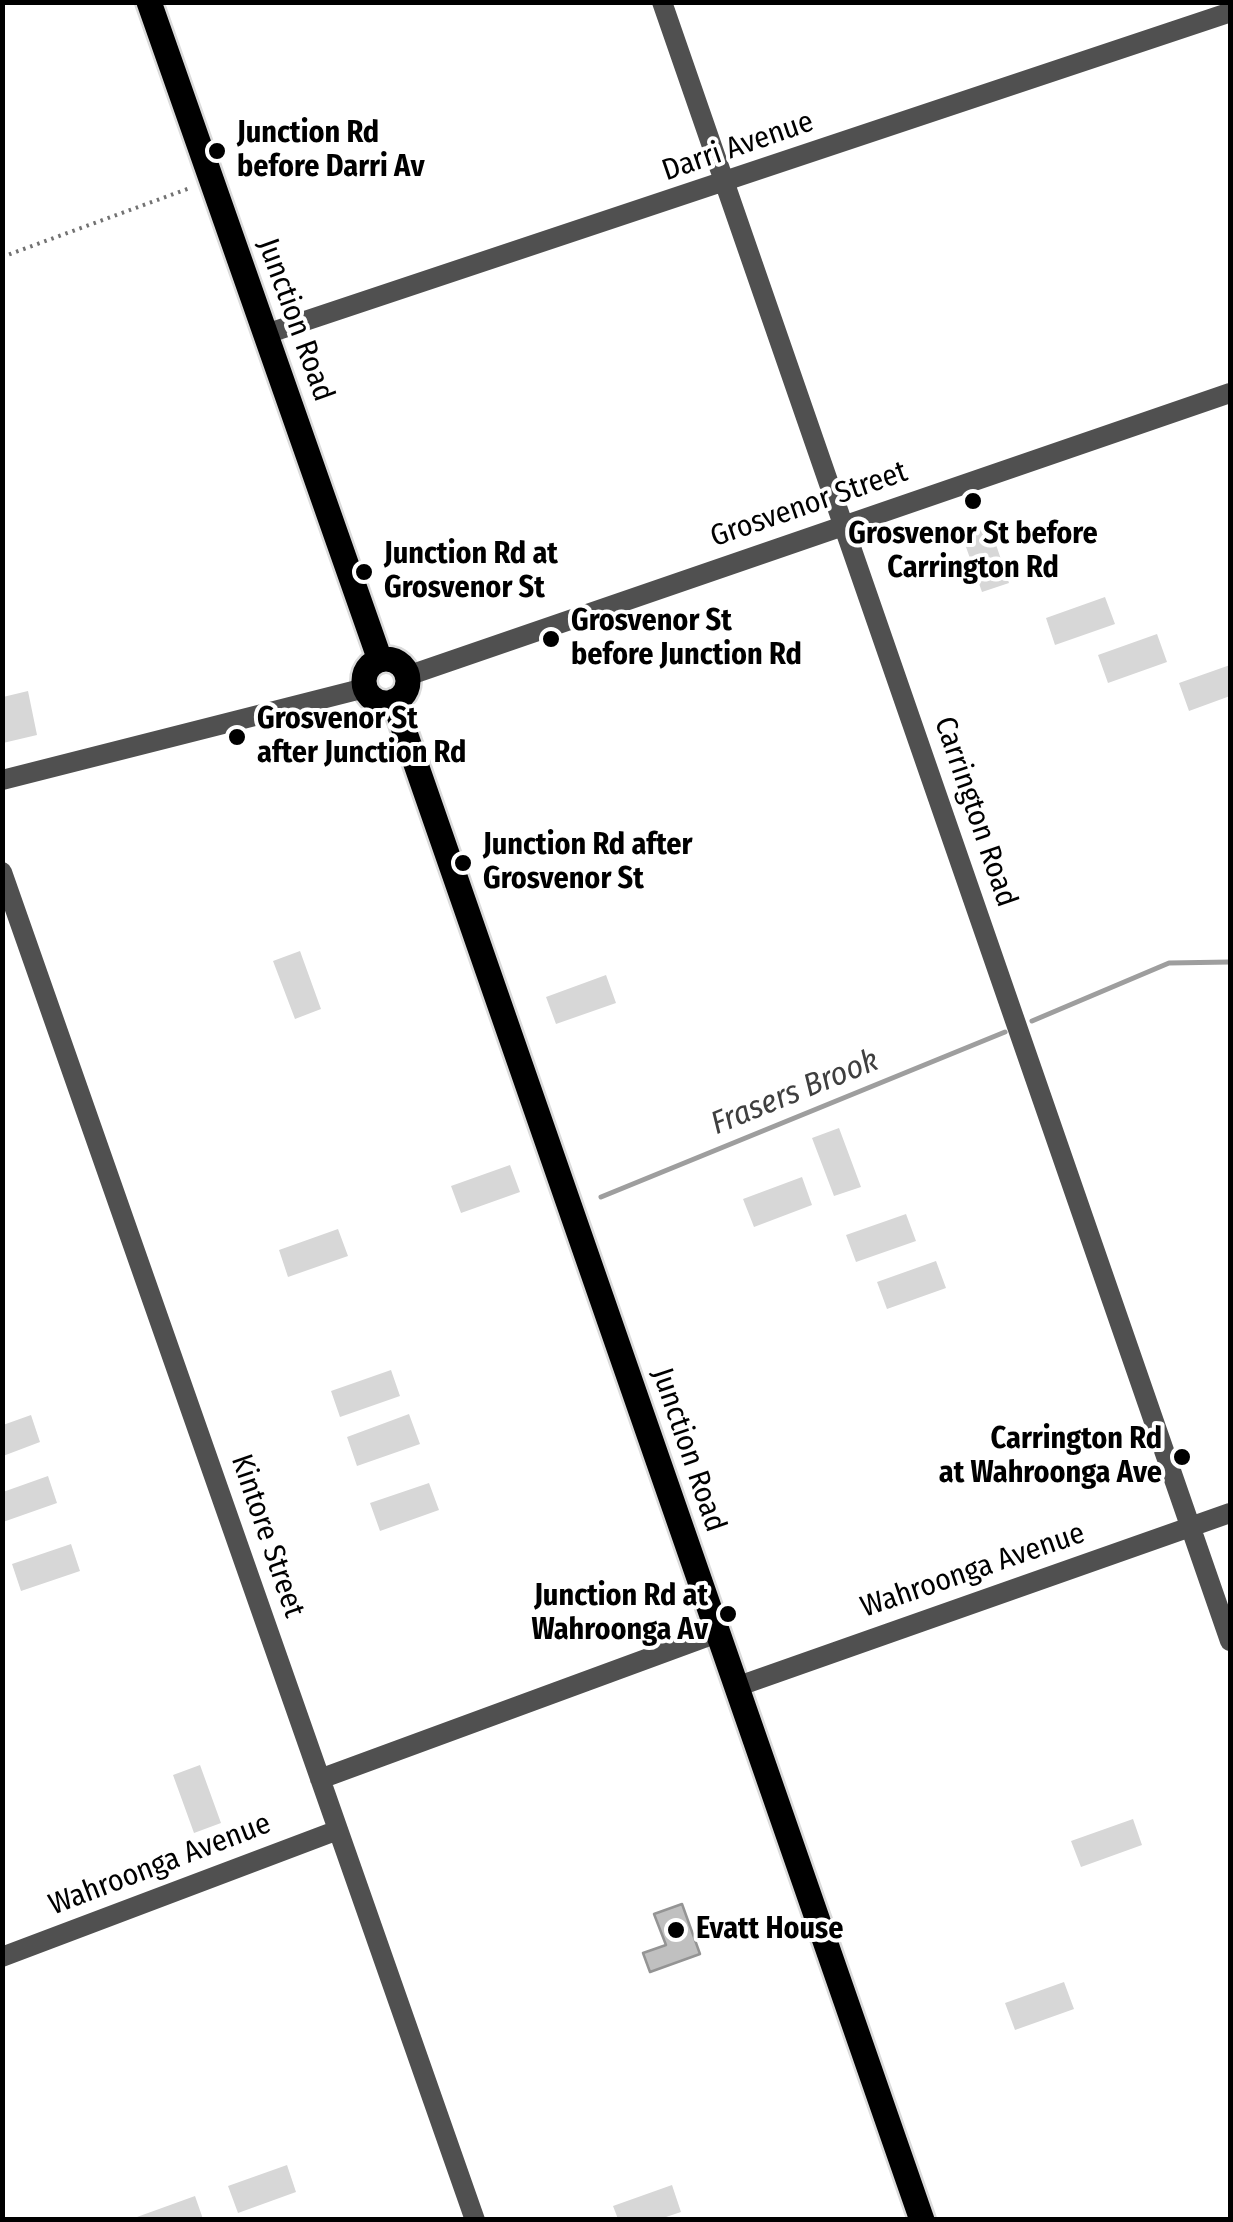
<!DOCTYPE html>
<style>
body{margin:0}
#map{position:relative;width:1233px;height:2222px;overflow:hidden;background:#fff;font-family:"Fira Sans Condensed",sans-serif}
canvas{display:block}
.frame{position:absolute;inset:0;border:5px solid #000;pointer-events:none}
</style>
<div id="map">
<canvas width="1233" height="2222"></canvas>
<div class="frame"></div>
</div>
<script>
const g = document.querySelector('canvas').getContext('2d');
g.lineJoin = 'round';
function fillPath(path, color) { g.fillStyle = color; g.fill(path, 'evenodd'); }
const shape = rows => new Path2D(rows.map(r => 'M' + r).join(''));
function trace(path, color, width, dash) { g.strokeStyle = color; g.lineWidth = width; g.lineCap = dash ? 'butt' : 'round'; g.setLineDash(dash || []); g.stroke(path); }
function write(font, color, halo, rows, align = 'center') {
  g.font = font + ' "Fira Sans Condensed",sans-serif'; g.lineWidth = 8; g.setLineDash([]); g.textBaseline = 'middle'; g.strokeStyle = halo; g.fillStyle = color; for (const [text, x, y, turn = 0] of rows) {
    g.save(); g.translate(x, y); g.rotate((+turn || 0) * Math.PI / 180); g.textAlign = isNaN(turn) ? turn : align; if (halo) g.strokeText(text, 0, 0); g.fillText(text, 0, 0); g.restore();
  }
}
fillPath(shape([
 [989,524,1009,583,982,592,961,533],
 [1105,597,1115,624,1055,645,1046,618],
 [1157,634,1167,662,1108,683,1098,655],
 [1230,665,1230,696,1189,711,1179,683],
 [28,691,37,735,3,743,3,697],
 [300,951,321,1009,295,1019,273,961],
 [606,975,616,1003,556,1024,546,997],
 [839,1128,861,1187,834,1196,812,1138],
 [510,1165,520,1192,461,1213,451,1186],
 [802,1177,812,1205,754,1227,743,1199],
 [906,1214,916,1241,856,1262,846,1235],
 [338,1229,348,1256,288,1277,279,1250],
 [936,1261,946,1288,887,1309,877,1282],
 [391,1370,400,1396,340,1417,331,1391],
 [409,1414,420,1444,357,1466,347,1437],
 [31,1415,40,1442,3,1456,3,1425],
 [48,1476,57,1503,3,1522,3,1492],
 [429,1483,439,1510,380,1531,370,1503],
 [71,1544,80,1571,21,1591,12,1564],
 [200,1765,221,1823,194,1833,173,1775],
 [1133,1819,1142,1845,1081,1867,1071,1841],
 [1064,1982,1074,2009,1015,2030,1005,2003],
 [287,2165,296,2192,238,2213,228,2186],
 [672,2185,681,2212,660,2219,618,2219,613,2206],
 [195,2196,203,2219,137,2219,137,2217]
]), '#d7d7d7');
trace(shape([
 [1032,1021,1169,963,1230,962],
 [601,1197,1005,1032]
]), '#9e9e9e', 5);
const building = shape([
 [682,1904,700,1954,650,1972,643,1953,666,1945,654,1914,682,1904]
]);
fillPath(building, '#c0c0c0');
trace(building, '#949494', 2.5);
const major = shape([
 [149,2,380,660],
 '364 681a22 22 0 1 1 44 0a22 22 0 1 1-44 0Z',
 [394,701,922,2220]
]);
trace(major, '#dbdbdb', 30);
trace(shape([
 [2,257,190,188]
]), '#727272', 4, [2.5, 5]);
trace(shape([
 [662,2,1230,1641],
 [266,334,1228,13],
 [407,676,1230,393],
 [2,780,365,688],
 [2,872,475,2220],
 [736,1687,1230,1513],
 [320,1779,717,1633],
 [2,1957,338,1830]
]), '#505050', 20);
trace(major, '#000', 25);
for (const [x, y, r, color] of [
 [217,151,10,"#000"],
 [973,501,10,"#000"],
 [364,572,10,"#000"],
 [551,639,10,"#000"],
 [237,737,10,"#000"],
 [463,863,10,"#000"],
 [1182,1457,10,"#000"],
 [728,1614,10,"#000"],
 [676,1930,10,"#000"]
]) { const dot = new Path2D(); dot.arc(x, y, r, 0, 2 * Math.PI); g.fillStyle = color; g.fill(dot); trace(dot, '#fff', 4); }
write('bold 30px', '#000', '#fff', [
 ["Junction Rd",237,134],
 ["before Darri Av",237,168],
 ["Grosvenor St before",973,535,"center"],
 ["Carrington Rd",973,569,"center"],
 ["Junction Rd at",384,555],
 ["Grosvenor St",384,589],
 ["Grosvenor St",571,622],
 ["before Junction Rd",571,656],
 ["Grosvenor St",257,720],
 ["after Junction Rd",257,754],
 ["Junction Rd after",483,846],
 ["Grosvenor St",483,880],
 ["Carrington Rd",1162,1440,"right"],
 ["at Wahroonga Ave",1162,1474,"right"],
 ["Junction Rd at",708,1597,"right"],
 ["Wahroonga Av",708,1631,"right"],
 ["Evatt House",696,1930]
], 'left');
write('30px', '#000', '#fff', [
 ["Darri Avenue",738,147,-19],
 ["Junction Road",295,320,70],
 ["Grosvenor Street",809,505,-19],
 ["Carrington Road",975,812,71],
 ["Junction Road",688,1450,71],
 ["Kintore Street",267,1536,71],
 ["Wahroonga Avenue",973,1571,-19],
 ["Wahroonga Avenue",160,1865,-21]
]);
write('italic 32px', '#3f3f3f', '#fff', [
 ["Frasers Brook",795,1093,-22]
]);
</script>
